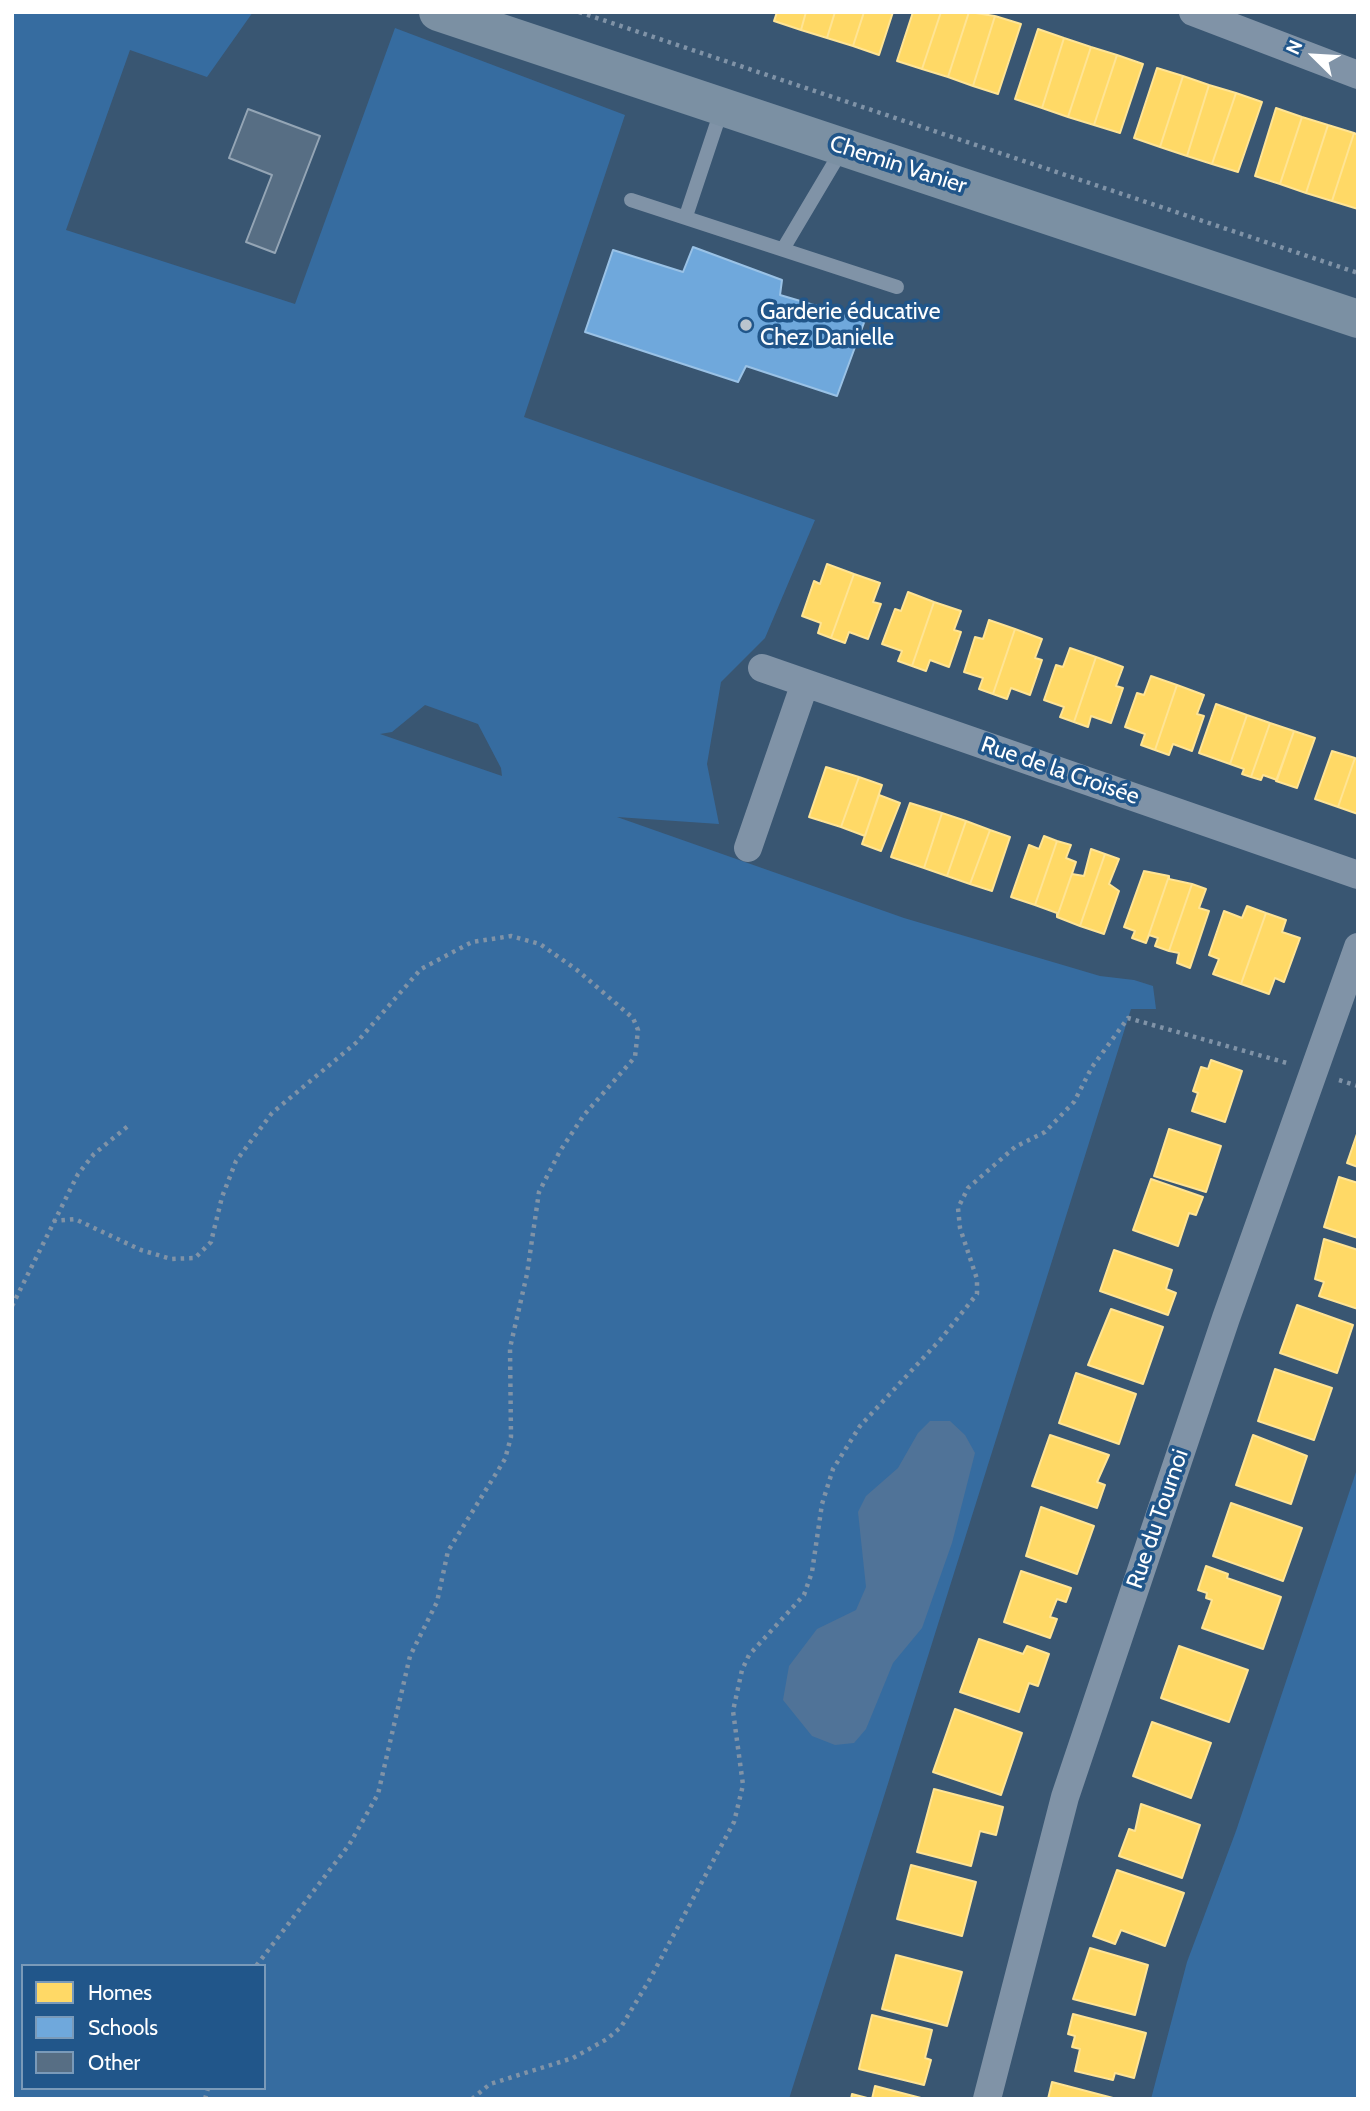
<!DOCTYPE html>
<meta charset="utf-8">
<style>
body{margin:0}
#map{position:relative;width:1370px;height:2111px;overflow:hidden;background:#395672;font-family:Cabin,sans-serif}
canvas{display:block}
.frame{position:absolute;inset:0;border:14px solid #fff;pointer-events:none}
.legend{position:absolute;left:21px;top:1964px;width:245px;height:126px;box-sizing:border-box;background:#21568a;border:2px solid #7a9ab9;margin:0;padding:9px 12px;list-style:none;font-size:21px;color:#fff}
.legend li{display:flex;align-items:center;gap:14px;height:35px}
.legend b{width:35px;border:2px solid #7a9ab9}
.north{position:absolute;left:1279px;top:21px;width:70px;height:70px;-webkit-text-stroke:5px #21568a;paint-order:stroke;rotate:294deg;font-size:19px;font-weight:700;line-height:28px;text-align:center;color:#fff}
.north::after{content:'';display:block;margin:auto;width:24px;height:32px;background:#fff;clip-path:polygon(50% 0,100% 100%,50% 72%,0 100%)}
</style>
<div id="map">
<canvas width="1370" height="2111"></canvas>
<div class="frame"></div>
<ul class="legend">
<li><b style="height:19px;background:#ffd966"></b>Homes</li>
<li><b style="height:19px;background:#6fa8dc"></b>Schools</li>
<li><b style="height:19px;background:#576e84"></b>Other</li>
</ul>
<div class="north">N</div>
</div>
<script>
const g = document.querySelector('canvas').getContext('2d');
g.lineJoin = 'round';
function fillPath(path, color) { g.fillStyle = color; g.fill(path, 'evenodd'); }
const shape = rows => new Path2D(rows.map(r => 'M' + r).join(''));
function trace(path, color, width, dash) { g.strokeStyle = color; g.lineWidth = width; g.lineCap = dash ? 'butt' : 'round'; g.setLineDash(dash || []); g.stroke(path); }
function write(font, color, halo, rows, align = 'center') {
  g.font = font + ' Cabin,sans-serif'; g.lineWidth = 7; g.setLineDash([]); g.textBaseline = 'middle'; g.strokeStyle = halo; g.fillStyle = color; for (const [text, x, y, turn = 0] of rows) {
    g.save(); g.translate(x, y); g.rotate((+turn || 0) * Math.PI / 180); g.textAlign = isNaN(turn) ? turn : align; if (halo) g.strokeText(text, 0, 0); g.fillText(text, 0, 0); g.restore();
  }
}
fillPath(shape([
 [12,12,253,12,207,77,130,50,66,230,295,304,395,28,625,115,524,417,815,520,765,638,721,682,707,764,719,824,617,817,904,918,1100,976,1134,980,1153,986,1156,1009,1131,1009,789,2099,12,2099],
 [425,705,478,724,501,768,502,776,380,734,392,732],
 [23,1966,264,1966,264,2088,23,2088],
 [1358,1466,1358,2099,1151,2099,1187,1962,1236,1831]
]), '#366ca0');
fillPath(shape([
 [930,1421,950,1421,965,1435,975,1453,952,1543,922,1628,893,1663,866,1729,854,1743,835,1745,812,1736,783,1700,789,1666,817,1629,856,1610,866,1587,858,1512,866,1496,898,1468,918,1433]
]), '#507398');
const homes = shape([
 [777,12,806,12,801,30,774,21,777,12],
 [806,12,835,12,827,38,801,30,806,12],
 [835,12,864,12,853,46,827,38,835,12],
 [864,12,893,12,879,55,853,46,864,12],
 [913,12,941,12,922,69,897,61,913,12],
 [941,12,969,12,948,77,922,69,941,12],
 [969,12,995,16,973,86,948,77,969,12],
 [995,16,1021,24,998,94,973,86,995,16],
 [1038,29,1064,38,1042,108,1015,99,1038,29],
 [1064,38,1091,47,1068,117,1042,108,1064,38],
 [1091,47,1117,55,1094,125,1068,117,1091,47],
 [1117,55,1143,64,1120,133,1094,125,1117,55],
 [1157,68,1183,76,1160,147,1134,138,1157,68],
 [1183,76,1209,85,1187,156,1160,147,1183,76],
 [1209,85,1236,93,1212,164,1187,156,1209,85],
 [1236,93,1262,102,1238,172,1212,164,1236,93],
 [1276,108,1302,117,1280,184,1255,176,1276,108],
 [1302,117,1328,125,1306,193,1280,184,1302,117],
 [1328,125,1354,133,1332,201,1306,193,1328,125],
 [1354,133,1358,135,1358,209,1332,201,1354,133],
 [827,564,854,574,831,638,818,633,821,623,802,616,814,581,820,584,827,564],
 [854,574,880,583,873,602,881,604,868,639,849,632,845,643,831,638,854,574],
 [908,592,934,602,912,666,898,661,902,651,882,644,895,609,901,611,908,592],
 [934,602,961,611,954,630,961,632,949,667,930,660,926,671,912,666,934,602],
 [989,620,1015,629,993,694,979,689,983,678,964,672,975,637,983,639,989,620],
 [1015,629,1042,639,1035,658,1042,660,1030,695,1011,688,1007,699,993,694,1015,629],
 [1070,648,1096,657,1074,722,1060,717,1064,707,1044,700,1056,665,1063,667,1070,648],
 [1096,657,1123,667,1116,686,1123,688,1111,723,1091,716,1088,727,1074,722,1096,657],
 [1151,676,1177,685,1155,750,1141,745,1145,734,1125,727,1137,693,1144,695,1151,676],
 [1177,685,1204,695,1197,714,1204,716,1192,751,1173,744,1169,755,1155,750,1177,685],
 [1216,704,1247,715,1230,764,1199,753,1216,704],
 [1247,715,1270,723,1251,777,1242,774,1244,769,1230,764,1247,715],
 [1270,723,1294,731,1277,780,1263,775,1261,780,1251,777,1270,723],
 [1294,731,1315,738,1297,788,1276,781,1294,731],
 [1332,751,1355,758,1338,807,1315,799,1332,751],
 [1355,758,1358,760,1358,814,1338,807,1355,758],
 [826,767,859,777,841,827,809,817,826,767],
 [859,777,882,785,865,836,841,827,859,777],
 [879,795,900,803,881,851,862,844,879,795],
 [910,803,942,813,924,868,891,857,910,803],
 [942,813,966,821,947,876,924,868,942,813],
 [966,821,990,830,970,884,947,876,966,821],
 [990,830,1010,837,992,891,970,884,990,830],
 [1044,836,1057,841,1035,905,1011,897,1029,845,1039,849,1044,836],
 [1057,841,1071,845,1066,858,1076,862,1057,917,1057,913,1035,905,1057,841],
 [1091,849,1105,854,1080,926,1057,917,1076,862,1072,874,1084,876,1091,849],
 [1105,854,1119,859,1109,884,1119,891,1104,934,1080,926,1105,854],
 [1144,871,1169,876,1146,943,1132,938,1135,931,1124,927,1144,871],
 [1169,876,1169,879,1192,884,1169,951,1155,946,1158,938,1149,935,1146,943,1169,876],
 [1192,884,1206,889,1199,908,1209,911,1190,968,1177,963,1179,953,1169,951,1192,884],
 [1247,906,1266,913,1241,984,1213,974,1219,959,1209,955,1224,911,1242,918,1247,906],
 [1266,913,1286,920,1282,932,1300,938,1284,982,1275,978,1269,994,1241,984,1266,913],
 [1211,1060,1242,1071,1225,1122,1192,1111,1198,1093,1193,1091,1201,1067,1208,1069,1211,1060],
 [1169,1129,1221,1146,1206,1192,1154,1176,1169,1129],
 [1358,1131,1358,1167,1347,1163,1358,1131],
 [1339,1177,1358,1183,1358,1238,1324,1227,1339,1177],
 [1151,1179,1203,1197,1196,1215,1189,1213,1178,1246,1133,1230,1151,1179],
 [1324,1239,1358,1250,1358,1309,1319,1296,1324,1282,1315,1279,1324,1239],
 [1114,1250,1172,1270,1166,1289,1176,1293,1168,1315,1100,1291,1114,1250],
 [1297,1305,1353,1325,1337,1373,1280,1353,1297,1305],
 [1111,1309,1163,1327,1143,1384,1088,1365,1111,1309],
 [1275,1369,1332,1388,1314,1440,1258,1421,1275,1369],
 [1076,1373,1136,1394,1119,1444,1059,1423,1076,1373],
 [1050,1435,1109,1455,1097,1482,1105,1485,1097,1508,1032,1486,1050,1435],
 [1253,1435,1307,1456,1291,1504,1236,1485,1253,1435],
 [1231,1503,1302,1528,1283,1581,1213,1556,1231,1503],
 [1041,1507,1094,1526,1077,1574,1026,1556,1041,1507],
 [1206,1566,1228,1574,1227,1578,1281,1597,1263,1649,1202,1628,1212,1600,1206,1598,1207,1593,1198,1590,1206,1566],
 [1021,1571,1071,1588,1066,1602,1057,1599,1050,1617,1057,1619,1050,1638,1004,1622,1021,1571],
 [979,1639,1023,1654,1027,1646,1049,1654,1038,1686,1029,1683,1019,1712,960,1692,979,1639],
 [1179,1646,1248,1670,1229,1722,1161,1698,1179,1646],
 [955,1709,1022,1733,1001,1795,933,1772,955,1709],
 [1152,1722,1211,1743,1191,1798,1133,1776,1152,1722],
 [934,1789,1003,1807,996,1835,980,1831,971,1866,917,1852,934,1789],
 [1141,1804,1200,1825,1182,1878,1119,1856,1129,1829,1135,1831,1141,1804],
 [911,1865,976,1882,962,1936,897,1919,911,1865],
 [1117,1870,1184,1893,1165,1946,1121,1930,1115,1944,1093,1936,1117,1870],
 [1090,1948,1148,1965,1135,2015,1073,1999,1090,1948],
 [896,1955,962,1972,947,2026,882,2009,896,1955],
 [1073,2014,1146,2033,1134,2078,1115,2073,1113,2080,1075,2071,1080,2049,1072,2047,1075,2036,1068,2034,1073,2014],
 [872,2015,932,2030,925,2058,931,2060,924,2085,859,2069,872,2015],
 [1052,2082,1113,2098,1113,2099,1048,2099,1052,2082],
 [875,2086,921,2098,921,2099,872,2099,875,2086],
 [852,2094,871,2099,851,2099,852,2094]
]);
fillPath(homes, '#ffd966');
trace(homes, '#ffe494', 2);
const schools = shape([
 [693,247,782,280,780,295,865,320,837,396,746,366,738,382,585,332,613,250,683,272,693,247]
]);
fillPath(schools, '#6fa8dc');
trace(schools, '#9ac2e6', 2);
const building = shape([
 [248,109,320,136,275,253,246,242,272,175,229,158,248,109]
]);
fillPath(building, '#576e84');
trace(building, '#94a5b5', 2);
trace(shape([
 [579,12,1358,273],
 [1339,1080,1358,1086],
 [53,1221,75,1219,141,1250,171,1259,195,1258,211,1242,222,1197,236,1161,272,1113,357,1042,421,969,472,942,511,936,540,944,577,970,633,1018,638,1030,635,1057,584,1115,560,1151,539,1192,527,1274,510,1348,511,1437,505,1459,448,1551,437,1602,410,1656,378,1794,349,1845,256,1966],
 [12,1306,78,1174,94,1154,128,1126],
 [205,2099,208,2088],
 [472,2099,490,2084,573,2058,607,2039,621,2027,650,1979,734,1822,743,1785,733,1711,742,1670,749,1655,804,1595,812,1572,822,1504,833,1469,860,1426,940,1340,977,1294,977,1279,960,1228,958,1208,968,1188,1015,1147,1045,1132,1074,1102,1092,1067,1128,1018,1287,1063]
]), '#8093a7', 4.5, [3.5, 5]);
trace(shape([
 [631,200,897,287],
 [686,216,722,108],
 [783,249,843,148]
]), '#8093a7', 14);
trace(shape([
 [1193,12,1358,75],
 [762,668,1358,875],
 [748,848,805,683],
 [987,2099,1065,1797,1226,1318,1358,947]
]), '#8093a7', 28);
trace(shape([
 [438,12,1358,319]
]), '#7b90a3', 38);
for (const [x, y, r, color] of [
 [746,325,7,"#bac4ce"]
]) { const dot = new Path2D(); dot.arc(x, y, r, 0, 2 * Math.PI); g.fillStyle = color; g.fill(dot); trace(dot, '#21568a', 2.5); }
write('23px', '#fff', '#21568a', [
 ["Chemin Vanier",898,165,18],
 ["Rue de la Croisée",1060,771,19],
 ["Rue du Tournoi",1158,1519,-71]
]);
write('23px', '#fff', '#21568a', [
 ["Garderie éducative",760,312],
 ["Chez Danielle",760,338]
], 'left');
</script>
